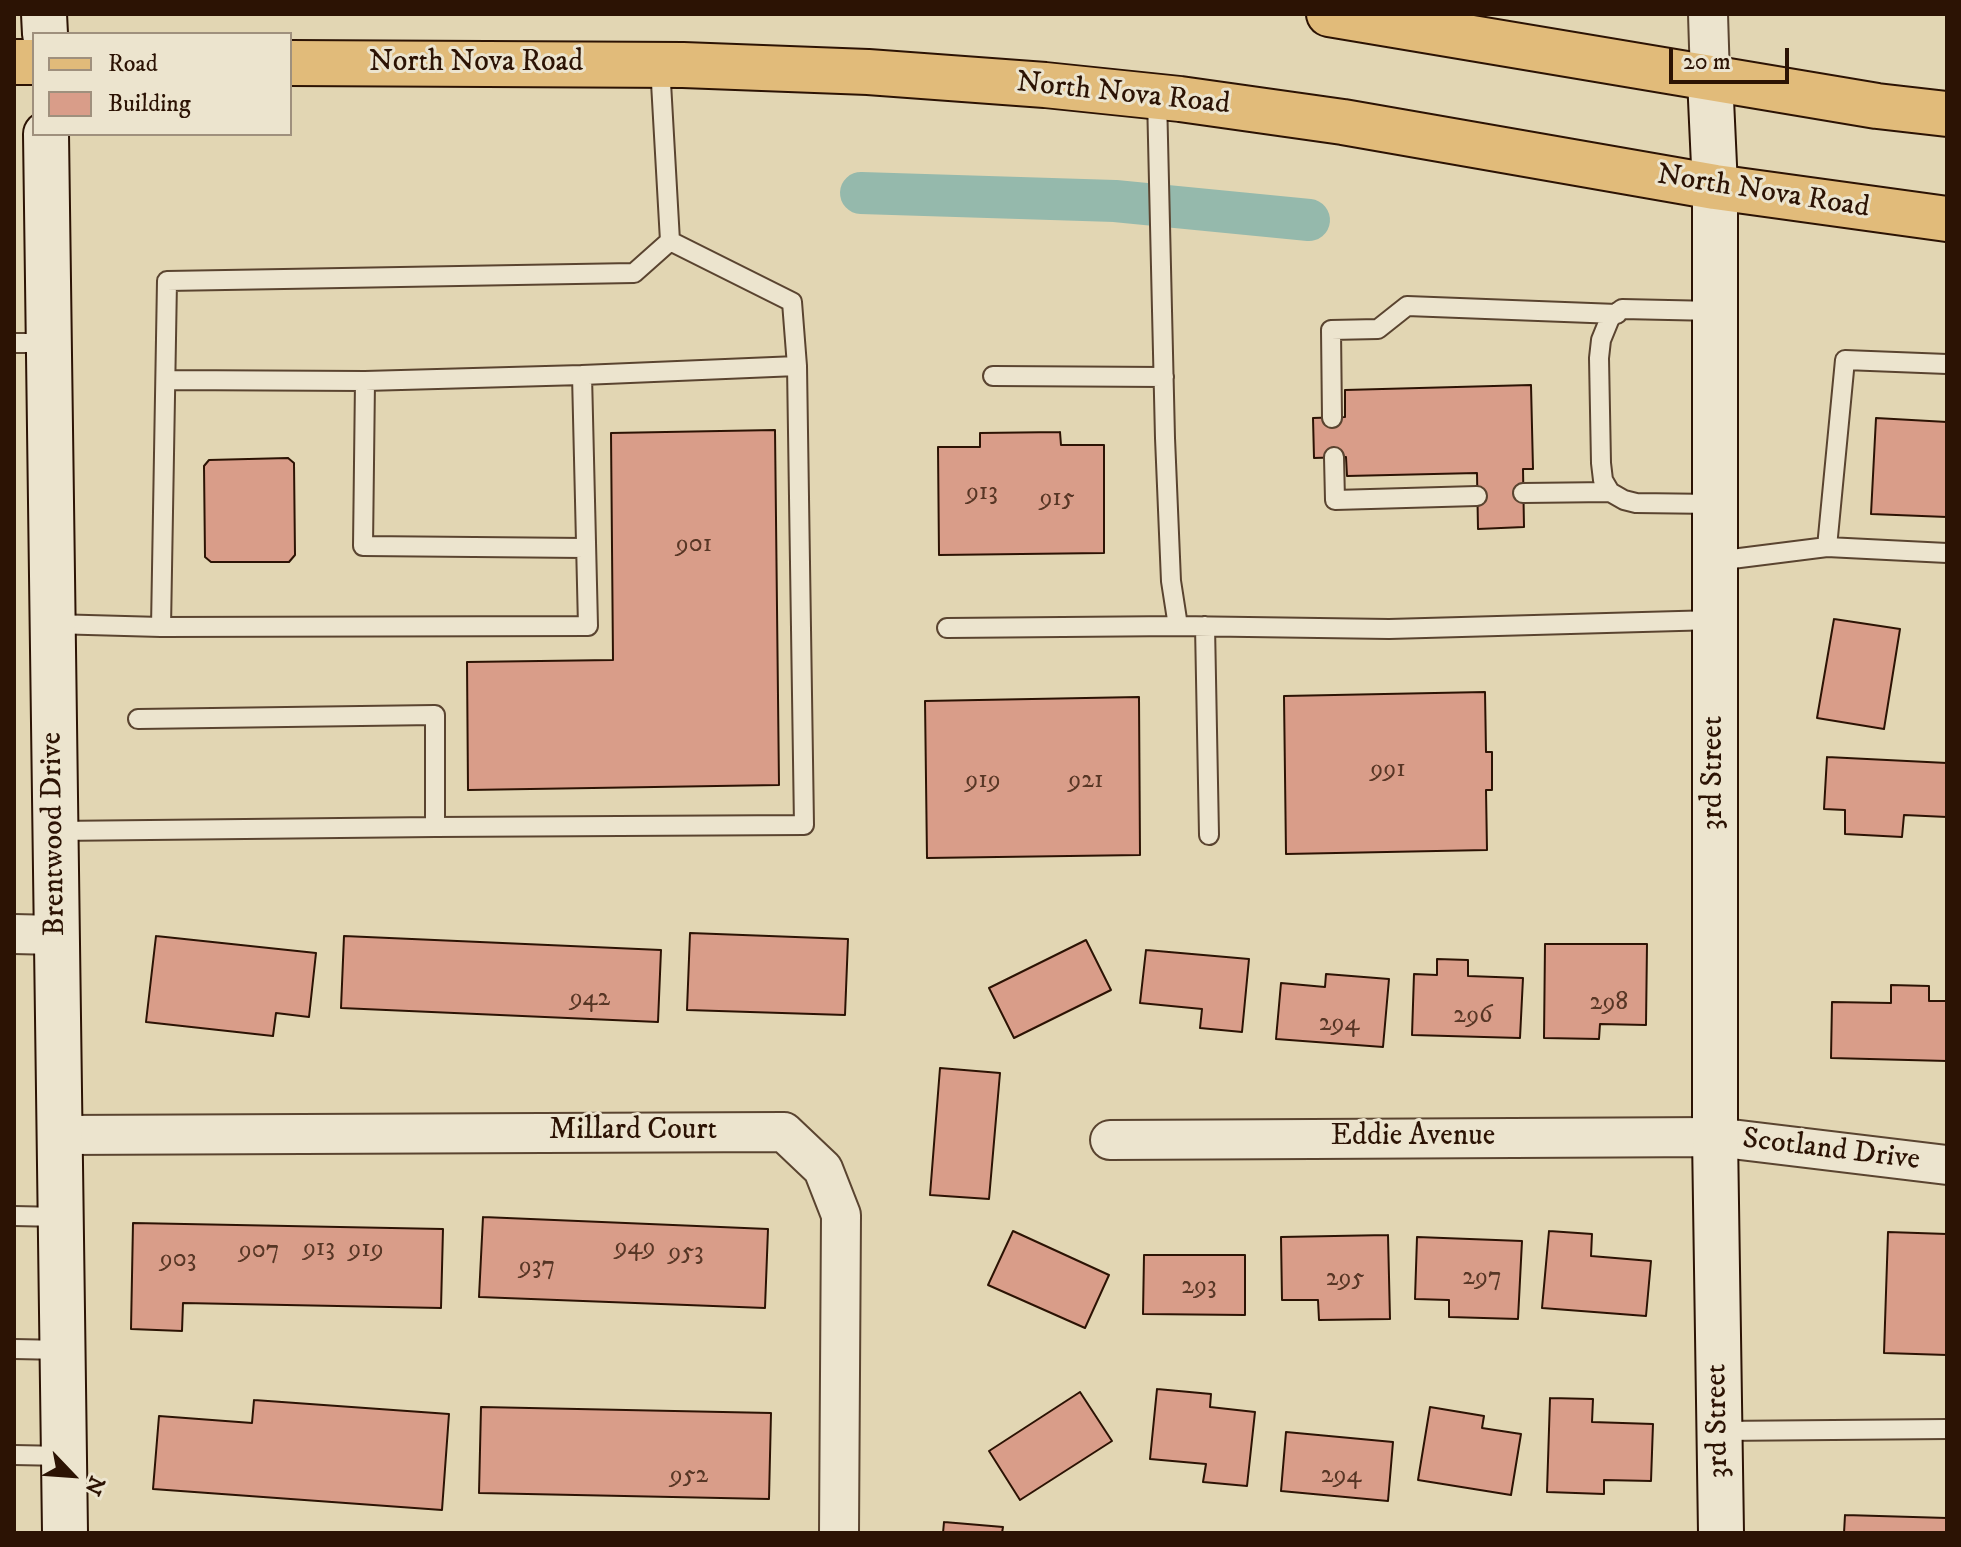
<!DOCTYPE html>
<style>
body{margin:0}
#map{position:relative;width:1961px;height:1547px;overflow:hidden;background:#e2d6b3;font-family:"IM FELL DW Pica",serif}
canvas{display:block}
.frame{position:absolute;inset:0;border:16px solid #2c1304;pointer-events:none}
.legend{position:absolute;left:32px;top:32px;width:260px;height:104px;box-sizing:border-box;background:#ece4ce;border:2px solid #9f907d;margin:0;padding:10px 14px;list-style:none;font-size:24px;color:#2c1304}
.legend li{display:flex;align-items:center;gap:16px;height:40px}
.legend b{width:40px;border:2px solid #9f907d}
.north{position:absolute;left:32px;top:1435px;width:80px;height:80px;-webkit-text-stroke:6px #ece4ce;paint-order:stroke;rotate:115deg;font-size:22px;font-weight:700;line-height:32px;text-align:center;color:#2c1304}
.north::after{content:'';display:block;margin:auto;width:28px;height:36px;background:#2c1304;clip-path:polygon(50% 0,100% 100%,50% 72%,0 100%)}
.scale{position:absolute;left:1669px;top:48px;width:120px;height:36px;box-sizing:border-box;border:4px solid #2c1304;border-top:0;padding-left:10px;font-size:24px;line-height:28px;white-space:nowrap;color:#2c1304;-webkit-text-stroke:6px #ece4ce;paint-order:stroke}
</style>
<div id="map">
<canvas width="1961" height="1547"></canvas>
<div class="frame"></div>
<ul class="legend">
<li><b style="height:10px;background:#e1bb7a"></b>Road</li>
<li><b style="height:22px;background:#d99d89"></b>Building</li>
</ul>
<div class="north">N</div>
<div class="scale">20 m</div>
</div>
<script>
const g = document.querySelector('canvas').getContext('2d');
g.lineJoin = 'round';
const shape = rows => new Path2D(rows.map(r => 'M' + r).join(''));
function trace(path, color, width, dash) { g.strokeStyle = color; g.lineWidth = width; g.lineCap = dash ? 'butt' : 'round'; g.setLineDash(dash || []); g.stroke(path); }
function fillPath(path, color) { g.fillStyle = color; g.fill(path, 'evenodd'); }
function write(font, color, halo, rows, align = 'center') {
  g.font = font + ' "IM FELL DW Pica",serif'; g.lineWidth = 6; g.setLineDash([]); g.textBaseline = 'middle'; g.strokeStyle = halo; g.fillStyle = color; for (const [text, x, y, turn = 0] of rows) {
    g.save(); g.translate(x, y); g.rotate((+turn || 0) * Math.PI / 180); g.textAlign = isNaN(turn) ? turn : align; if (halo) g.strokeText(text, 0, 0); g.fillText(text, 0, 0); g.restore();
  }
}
trace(shape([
 [861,193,1115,201,1309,220]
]), '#95b9ac', 42);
const building = shape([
 [1531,385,1533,469,1523,469,1524,527,1478,529,1477,473,1347,476,1346,457,1314,458,1313,418,1345,417,1345,390,1531,385],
 [1876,418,1947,422,1947,517,1871,514,1876,418],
 [775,430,779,785,468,790,467,662,613,660,611,433,775,430],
 [1060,432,1061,445,1104,445,1104,553,939,555,938,447,980,447,980,433,1060,432],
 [288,458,294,463,295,555,289,562,211,562,205,557,204,466,209,460,288,458],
 [1834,619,1900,629,1884,729,1817,718,1834,619],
 [1485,692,1486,752,1492,752,1492,790,1486,790,1487,850,1286,854,1284,696,1485,692],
 [1139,697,1140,855,927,858,925,701,1139,697],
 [1827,757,1947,763,1947,817,1904,815,1902,837,1845,834,1845,810,1824,809,1827,757],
 [690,933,848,939,845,1015,687,1010,690,933],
 [156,936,316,953,309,1017,276,1013,273,1036,146,1022,156,936],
 [344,936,661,950,658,1022,341,1008,344,936],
 [1086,940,1111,990,1014,1038,989,988,1086,940],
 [1545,944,1647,944,1646,1025,1600,1024,1599,1039,1544,1038,1545,944],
 [1146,950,1249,959,1242,1032,1200,1028,1202,1009,1140,1003,1146,950],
 [1437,959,1468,960,1468,976,1523,978,1520,1038,1412,1035,1414,974,1437,975,1437,959],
 [1326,974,1389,979,1383,1047,1276,1039,1281,983,1325,987,1326,974],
 [1891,985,1929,986,1929,1001,1947,1001,1947,1061,1831,1058,1832,1002,1891,1003,1891,985],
 [940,1068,1000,1073,989,1199,930,1195,940,1068],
 [483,1217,768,1229,765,1308,479,1297,483,1217],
 [133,1223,443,1229,441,1308,183,1303,182,1331,131,1329,133,1223],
 [1013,1231,1109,1275,1085,1328,988,1285,1013,1231],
 [1549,1231,1592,1234,1591,1256,1651,1261,1646,1316,1542,1308,1549,1231],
 [1888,1232,1947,1234,1947,1355,1884,1353,1888,1232],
 [1388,1235,1390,1319,1319,1320,1318,1300,1282,1300,1281,1237,1388,1235],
 [1417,1237,1522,1241,1518,1319,1449,1317,1449,1300,1415,1299,1417,1237],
 [1144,1255,1245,1255,1245,1315,1143,1314,1144,1255],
 [1157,1389,1211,1394,1210,1407,1255,1412,1247,1486,1203,1482,1206,1464,1150,1459,1157,1389],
 [1080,1392,1112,1441,1020,1500,989,1451,1080,1392],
 [1550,1398,1593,1399,1592,1422,1653,1424,1651,1481,1604,1480,1604,1494,1547,1492,1550,1398],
 [254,1400,449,1414,442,1510,153,1489,159,1416,252,1423,254,1400],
 [481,1407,771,1413,769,1499,479,1493,481,1407],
 [1430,1407,1484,1416,1482,1428,1521,1434,1511,1495,1418,1480,1430,1407],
 [1286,1432,1393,1442,1388,1501,1281,1491,1286,1432],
 [1845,1515,1947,1518,1947,1533,1844,1533,1845,1515],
 [944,1522,1003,1527,1002,1533,943,1533,944,1522]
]);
fillPath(building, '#d99d89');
trace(building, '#2c1304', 2);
const lane = shape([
 [1157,97,1165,438,1171,581,1178,626,1389,629,1715,620],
 [14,343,49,343],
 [993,376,1164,377],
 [166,380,365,381,363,546,585,548],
 [365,381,582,375],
 [1332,418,1331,330,1378,329,1407,306,1617,314],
 [1334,457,1335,500,1477,496],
 [1523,493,1610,492],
 [1715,504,1636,503,1624,500,1610,492,1603,480,1601,463,1599,358,1601,340,1610,318,1622,309,1715,311],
 [1827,547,1947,553],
 [1716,561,1827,547,1845,360,1947,364],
 [52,624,161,627,588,626,582,375,797,366,792,302,670,241,660,65],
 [1205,626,1209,835],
 [161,627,167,281,634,273,670,241],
 [947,628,1178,626],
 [435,827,804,825,797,366],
 [55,831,435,827,435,715,138,719],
 [14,1216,61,1217],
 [14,1349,63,1350],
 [1719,1431,1947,1429],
 [14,1455,64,1456]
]);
const street = shape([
 [1708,14,1710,78],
 [14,934,56,935],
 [61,1135,784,1132,823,1169,841,1215,839,1533],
 [1110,1140,1715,1137,1947,1165]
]);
const secondary = shape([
 [44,14,45,34],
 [1710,78,1715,187,1715,1137,1721,1533],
 [46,134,65,1533]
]);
const primary = shape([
 [1329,14,1877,106,1947,114],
 [14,62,34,62],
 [290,63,683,65,868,72,1045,85,1180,99,1343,122,1715,187,1947,219]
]);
trace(lane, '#5a4430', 22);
trace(street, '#5a4430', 42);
trace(secondary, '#2c1304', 48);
trace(primary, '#2c1304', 48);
trace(lane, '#ece4ce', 18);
trace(street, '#ece4ce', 38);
trace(secondary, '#ece4ce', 44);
trace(primary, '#e1bb7a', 44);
write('26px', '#573625', null, [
 ["913",982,494],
 ["915",1057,500],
 ["901",694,546],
 ["991",1388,771],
 ["919",983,782],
 ["921",1086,782],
 ["942",590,1000],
 ["298",1609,1004],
 ["296",1473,1017],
 ["294",1339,1025],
 ["949",635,1249],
 ["913",319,1250],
 ["919",366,1251],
 ["907",259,1252],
 ["953",686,1254],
 ["903",178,1261],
 ["937",537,1268],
 ["297",1482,1279],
 ["295",1345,1280],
 ["293",1199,1288],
 ["952",689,1477],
 ["294",1341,1477]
]);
write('30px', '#2c1304', '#ece4ce', [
 ["North Nova Road",476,64],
 ["North Nova Road",1123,95,6],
 ["North Nova Road",1763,193,9],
 ["3rd Street",1715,773,-90],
 ["Brentwood Drive",55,834,-91],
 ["Millard Court",633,1132],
 ["Eddie Avenue",1413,1138],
 ["Scotland Drive",1831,1151,7],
 ["3rd Street",1719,1421,-91]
]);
</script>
